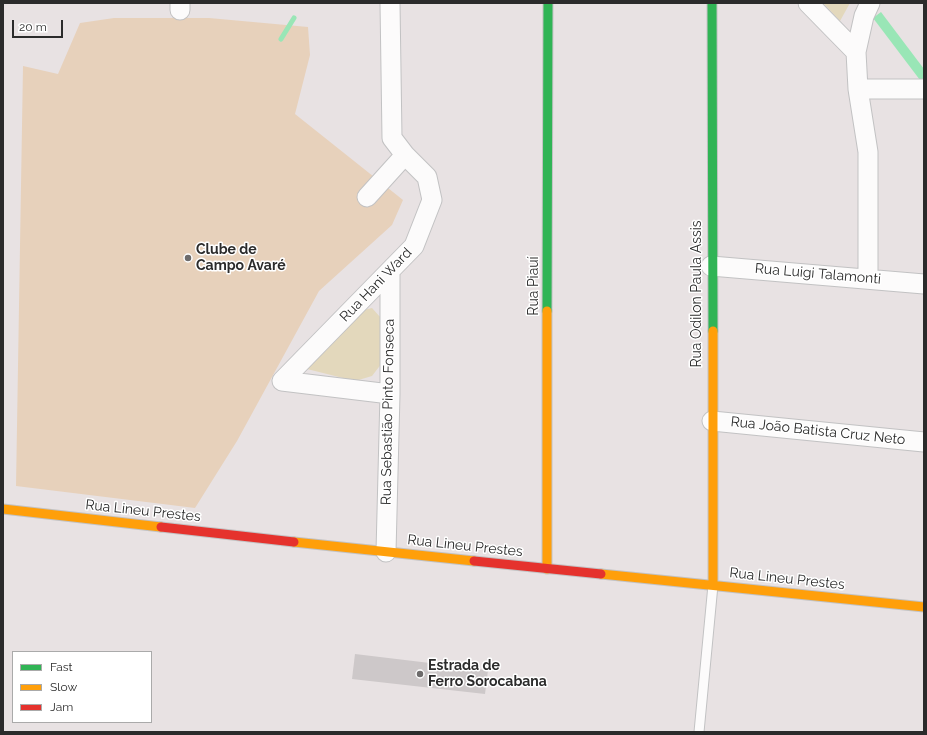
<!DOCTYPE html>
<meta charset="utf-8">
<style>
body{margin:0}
#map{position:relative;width:927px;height:735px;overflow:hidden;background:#e8e2e3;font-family:Raleway,sans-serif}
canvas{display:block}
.frame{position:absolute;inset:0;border:4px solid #2b2b2b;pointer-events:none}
.legend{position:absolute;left:12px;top:651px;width:140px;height:72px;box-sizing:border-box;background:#fff;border:1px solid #aaa;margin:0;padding:5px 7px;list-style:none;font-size:12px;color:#2b2b2b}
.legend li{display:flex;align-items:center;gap:8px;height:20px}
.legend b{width:20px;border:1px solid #aaa}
.scale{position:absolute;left:12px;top:20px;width:51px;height:18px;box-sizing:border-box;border:2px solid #2b2b2b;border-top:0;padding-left:5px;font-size:12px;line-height:14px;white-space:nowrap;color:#2b2b2b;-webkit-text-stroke:3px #fff;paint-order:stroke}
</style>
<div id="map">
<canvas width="927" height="735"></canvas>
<div class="frame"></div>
<ul class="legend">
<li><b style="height:5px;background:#30b455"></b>Fast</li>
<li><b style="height:5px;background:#ff9f0a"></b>Slow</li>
<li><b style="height:5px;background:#e5322d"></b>Jam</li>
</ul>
<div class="scale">20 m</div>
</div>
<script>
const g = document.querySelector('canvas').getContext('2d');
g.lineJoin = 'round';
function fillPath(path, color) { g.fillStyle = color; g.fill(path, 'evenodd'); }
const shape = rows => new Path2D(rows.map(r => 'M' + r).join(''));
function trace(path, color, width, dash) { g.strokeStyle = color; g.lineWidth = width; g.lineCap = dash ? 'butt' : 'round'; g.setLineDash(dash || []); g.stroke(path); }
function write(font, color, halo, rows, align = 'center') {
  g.font = font + ' Raleway,sans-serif'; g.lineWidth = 3; g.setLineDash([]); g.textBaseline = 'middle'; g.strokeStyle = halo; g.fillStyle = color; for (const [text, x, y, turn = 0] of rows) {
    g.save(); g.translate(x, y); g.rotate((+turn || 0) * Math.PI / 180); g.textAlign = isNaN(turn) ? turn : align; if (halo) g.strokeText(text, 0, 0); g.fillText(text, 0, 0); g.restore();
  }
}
fillPath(shape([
 [823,3,850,3,840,21],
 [372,308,381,318,382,363,372,376,355,381,307,369,359,311]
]), '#e3d8bc');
fillPath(shape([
 [114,18,209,18,308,27,310,55,295,114,403,200,392,225,319,291,237,441,195,508,16,486,23,66,58,74,80,23]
]), '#e7d1bb');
fillPath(shape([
 [881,12,924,69,923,84,873,18]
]), '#99e6b6');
trace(shape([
 [281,39,294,18]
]), '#99e6b6', 5);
fillPath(shape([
 [355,654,488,670,485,694,352,679]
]), '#cdc8c9');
const lane = shape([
 [699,732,713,585]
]);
const street = shape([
 [808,3,856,52],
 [180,10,180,3],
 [858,89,924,89],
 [367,197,405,155,392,138,390,3],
 [711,266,924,284],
 [868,278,868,152,858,89,856,52,864,16,870,3],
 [282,381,414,246,432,200,427,177,405,155],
 [282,381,390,394],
 [712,421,924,442],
 [386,552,390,394,390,271]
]);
const fast = shape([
 [712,3,713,331],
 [547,311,548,3]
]);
const slow = shape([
 [713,331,713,585],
 [3,509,161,527],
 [294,542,474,561],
 [547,569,547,311],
 [601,574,924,607]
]);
const jam = shape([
 [161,527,294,542],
 [474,561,601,574]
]);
trace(lane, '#c2c2c3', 11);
trace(street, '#c2c2c3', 21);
trace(fast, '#c2c2c3', 11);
trace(slow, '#c2c2c3', 11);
trace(jam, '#c2c2c3', 11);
trace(lane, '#fcfbfb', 9);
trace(street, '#fcfbfb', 19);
trace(fast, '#30b455', 9);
trace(slow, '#ff9f0a', 9);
trace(jam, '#e5322d', 9);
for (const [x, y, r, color] of [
 [188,258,4,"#6d6b6b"],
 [420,674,4,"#6d6b6b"]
]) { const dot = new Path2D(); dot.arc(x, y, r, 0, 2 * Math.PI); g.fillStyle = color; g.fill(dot); trace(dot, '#fff', 1.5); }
write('bold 14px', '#2b2b2b', '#fff', [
 ["Clube de",196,250],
 ["Campo Avaré",196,266],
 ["Estrada de",428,666],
 ["Ferro Sorocabana",428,682]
], 'left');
write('14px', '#2b2b2b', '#fff', [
 ["Rua Luigi Talamonti",818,274,5],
 ["Rua Hani Ward",376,285,-46],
 ["Rua Piauí",534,286,-90],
 ["Rua Odilon Paula Assis",697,294,-90],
 ["Rua Sebastião Pinto Fonseca",388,412,-89],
 ["Rua João Batista Cruz Neto",818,431,6],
 ["Rua Lineu Prestes",143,511,6],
 ["Rua Lineu Prestes",465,546,6],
 ["Rua Lineu Prestes",787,579,6]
]);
</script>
